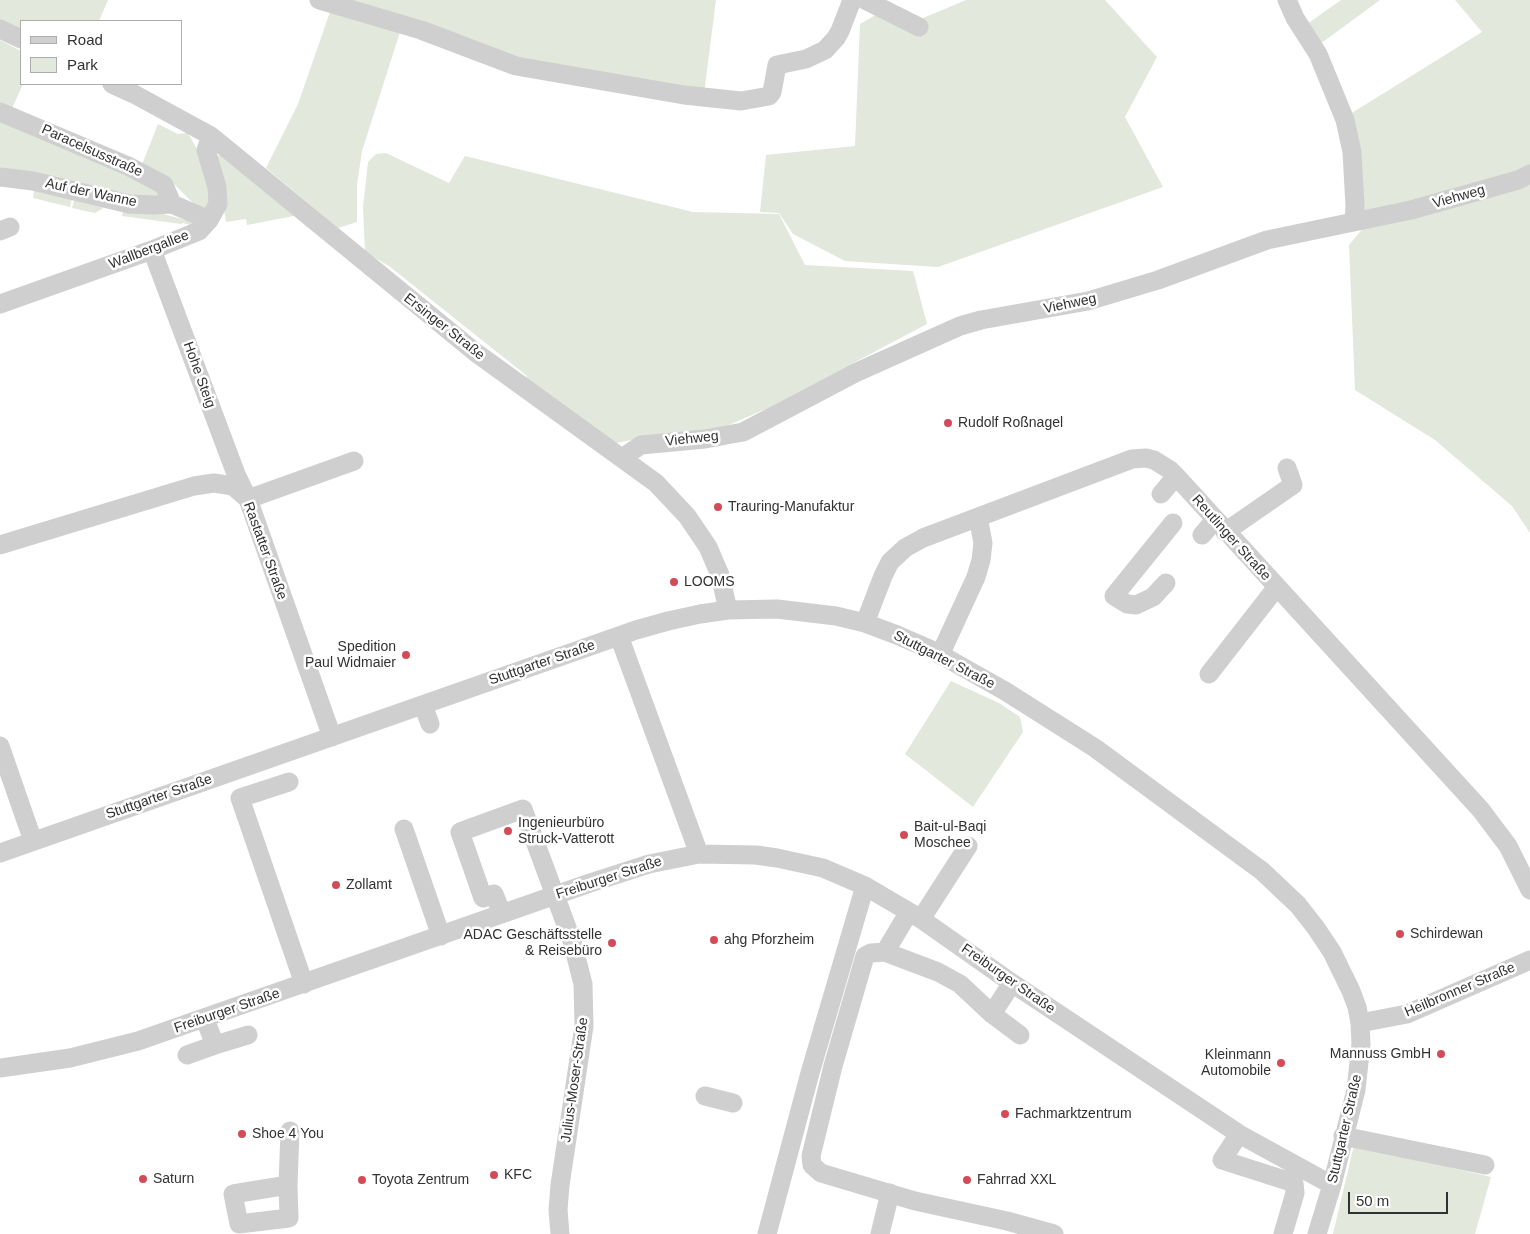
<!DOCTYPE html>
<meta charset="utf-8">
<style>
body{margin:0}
#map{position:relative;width:1530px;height:1234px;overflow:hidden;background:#fff;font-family:Arial,sans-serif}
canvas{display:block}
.legend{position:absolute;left:20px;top:20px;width:162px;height:65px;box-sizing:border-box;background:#fff;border:1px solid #adadad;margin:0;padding:6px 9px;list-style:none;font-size:15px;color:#323232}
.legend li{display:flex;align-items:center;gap:10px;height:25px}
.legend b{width:25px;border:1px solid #adadad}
.scale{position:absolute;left:1348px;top:1192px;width:100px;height:22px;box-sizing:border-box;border:2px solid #323232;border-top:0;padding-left:6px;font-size:15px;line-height:18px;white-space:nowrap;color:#323232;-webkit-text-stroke:4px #fff;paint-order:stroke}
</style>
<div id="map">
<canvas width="1530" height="1234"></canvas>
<ul class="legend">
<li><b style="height:6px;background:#cfcfcf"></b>Road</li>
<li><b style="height:14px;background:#e2e8dc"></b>Park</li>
</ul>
<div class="scale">50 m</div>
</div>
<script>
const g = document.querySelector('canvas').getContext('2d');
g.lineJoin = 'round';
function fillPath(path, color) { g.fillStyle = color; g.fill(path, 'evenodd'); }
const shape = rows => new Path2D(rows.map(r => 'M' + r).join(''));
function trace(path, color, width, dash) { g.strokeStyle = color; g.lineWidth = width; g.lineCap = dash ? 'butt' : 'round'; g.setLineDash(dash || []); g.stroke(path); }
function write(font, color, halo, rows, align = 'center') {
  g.font = font + ' Arial,sans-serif'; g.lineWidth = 5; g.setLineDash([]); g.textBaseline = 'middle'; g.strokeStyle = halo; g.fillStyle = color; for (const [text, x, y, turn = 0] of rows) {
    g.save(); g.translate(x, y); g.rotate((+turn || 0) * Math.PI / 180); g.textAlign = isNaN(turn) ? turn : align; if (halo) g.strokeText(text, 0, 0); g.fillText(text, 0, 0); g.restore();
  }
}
fillPath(shape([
 [0,0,108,0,99,21,21,21,21,31,0,21],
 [334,0,716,0,704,94,515,62],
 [966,0,1105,0,1157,57,1125,117,1163,187,938,267,845,261,793,234,779,213,760,212,766,155,855,146,860,24,879,13,916,21],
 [1341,0,1380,0,1316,47,1303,27],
 [1455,0,1530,0,1530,533,1512,506,1435,440,1355,390,1349,245,1364,227,1347,116,1482,32],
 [331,9,401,29,362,151,357,185,357,222,338,228,266,168,298,104],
 [0,40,21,51,21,84,23,84,10,113,0,109],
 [0,119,156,187,158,195,146,201,0,174],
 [158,124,178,134,188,133,200,155,211,187,210,206,204,209,197,207,172,182,141,167],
 [386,153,449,183,465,156,693,212,779,214,805,265,913,271,927,324,768,408,729,425,700,436,640,438,617,443,606,438,524,380,527,376,389,266,365,252,363,207,368,162,376,154],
 [219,155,227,156,299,215,247,225,246,219,226,222,216,159],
 [35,184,73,195,70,207,33,198],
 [75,196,105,204,102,209,95,213,72,208],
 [124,208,163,211,163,214,186,220,187,219,193,223,193,226,183,223,181,224,122,216],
 [951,681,999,703,1020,717,1023,732,973,807,905,754],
 [1354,1145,1491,1177,1475,1234,1333,1234]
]), '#e2e8dc');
trace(shape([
 [319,0,421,30,516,66,684,95,741,101,769,96,772,92,777,65,806,59,825,50,836,38,840,31,852,0],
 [865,0,919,27],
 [1287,0,1295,18,1318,54,1345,120,1352,152,1355,206,1354,221],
 [0,29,21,39],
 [112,84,134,94,211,136,475,352,656,483,687,516,708,547,720,575,728,610],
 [0,112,128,166,164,185,172,204],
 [0,177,33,181,129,204,154,205,172,204,209,220],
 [0,231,10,227],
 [152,250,236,474,248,499,354,461],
 [0,304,152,250,199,231,209,220,218,204,217,187,206,150,211,136],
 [622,458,641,445,705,439,743,432,855,373,960,326,981,320,1088,301,1158,280,1267,240,1411,210,1518,180,1530,174],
 [1161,494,1176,476],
 [1225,532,1293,485,1287,468],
 [1202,535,1215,520],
 [0,545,194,486,214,483,233,486,248,499,332,737],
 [1166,583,1153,597,1136,605,1127,604,1114,596,1173,523],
 [865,623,883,576,890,562,905,548,923,538,1132,459,1146,458,1154,460,1170,470,1176,476,1481,810,1508,846,1530,890],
 [619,636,699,854],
 [940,655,976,577,981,560,983,543,978,517],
 [1209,674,1276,588],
 [423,705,430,724],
 [0,746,33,841],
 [289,782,240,798,304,984],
 [404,829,441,936],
 [0,853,636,630,668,621,700,614,728,610,777,609,836,616,865,623,897,635,934,651,1005,691,1095,748,1262,871,1298,905,1316,928,1332,952,1351,991,1357,1007,1360,1023,1361,1044,1356,1090,1332,1185,1317,1234],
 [502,914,494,894,483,898,460,832,523,809,572,941,583,984,584,1026,560,1185,558,1210,560,1234],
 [921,919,968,846],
 [885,952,909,912],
 [1012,983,992,1014,960,984,938,972,885,952,871,953,865,956,833,1066,811,1156,812,1165,821,1173,915,1201,1007,1221,1054,1234],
 [992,1014,1020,1035],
 [205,1019,215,1045,248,1035],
 [1360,1023,1407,1014,1530,960],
 [187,1055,215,1045],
 [0,1068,70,1058,138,1041,590,883,649,864,699,854,756,855,777,858,823,868,865,886,921,919,1012,983,1239,1134,1332,1185],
 [705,1096,733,1103],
 [1239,1134,1222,1160,1294,1183,1295,1193,1283,1234],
 [1343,1136,1485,1165],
 [288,1185,289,1218,239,1224,233,1194,288,1185,290,1131],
 [767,1234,810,1073,865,886],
 [880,1234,890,1193]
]), '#cfcfcf', 19);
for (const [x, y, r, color] of [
 [948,423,5,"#d24c58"],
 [718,507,5,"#d24c58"],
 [674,582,5,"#d24c58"],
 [406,655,5,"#d24c58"],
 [508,831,5,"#d24c58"],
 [904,835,5,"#d24c58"],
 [336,885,5,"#d24c58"],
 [1400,934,5,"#d24c58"],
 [714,940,5,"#d24c58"],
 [612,943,5,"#d24c58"],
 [1441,1054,5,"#d24c58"],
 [1281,1063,5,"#d24c58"],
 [1005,1114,5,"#d24c58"],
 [242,1134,5,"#d24c58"],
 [494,1175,5,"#d24c58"],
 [143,1179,5,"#d24c58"],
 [362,1180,5,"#d24c58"],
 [967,1180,5,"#d24c58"]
]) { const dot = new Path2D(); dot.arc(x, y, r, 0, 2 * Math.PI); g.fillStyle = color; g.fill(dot); trace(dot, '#fff', 2); }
write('14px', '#323232', '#fff', [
 ["Paracelsusstraße",92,151,24],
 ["Auf der Wanne",91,193,12],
 ["Viehweg",1459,197,-16],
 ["Wallbergallee",149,250,-21],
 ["Viehweg",1070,304,-12],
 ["Ersinger Straße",444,327,38],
 ["Hohe Steig",199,375,70],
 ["Viehweg",692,439,-6],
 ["Reutlinger Straße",1231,538,48],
 ["Rastatter Straße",265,551,70],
 ["Stuttgarter Straße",944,660,27],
 ["Stuttgarter Straße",542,663,-19],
 ["Stuttgarter Straße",159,797,-19],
 ["Freiburger Straße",609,878,-18],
 ["Freiburger Straße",1008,979,35],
 ["Heilbronner Straße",1460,990,-23],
 ["Freiburger Straße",227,1011,-19],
 ["Julius-Moser-Straße",575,1080,-82],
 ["Stuttgarter Straße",1345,1129,-77]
]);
write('14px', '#323232', '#fff', [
 ["Rudolf Roßnagel",958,423],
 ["Trauring-Manufaktur",728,507],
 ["LOOMS",684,582],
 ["Spedition",396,647,"right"],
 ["Paul Widmaier",396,663,"right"],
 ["Ingenieurbüro",518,823],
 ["Struck-Vatterott",518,839],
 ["Bait-ul-Baqi",914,827],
 ["Moschee",914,843],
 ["Zollamt",346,885],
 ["Schirdewan",1410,934],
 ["ADAC Geschäftsstelle",602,935,"right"],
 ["& Reisebüro",602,951,"right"],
 ["ahg Pforzheim",724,940],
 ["Mannuss GmbH",1431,1054,"right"],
 ["Kleinmann",1271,1055,"right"],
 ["Automobile",1271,1071,"right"],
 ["Fachmarktzentrum",1015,1114],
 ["Shoe 4 You",252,1134],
 ["KFC",504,1175],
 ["Saturn",153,1179],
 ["Toyota Zentrum",372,1180],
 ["Fahrrad XXL",977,1180]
], 'left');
</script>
